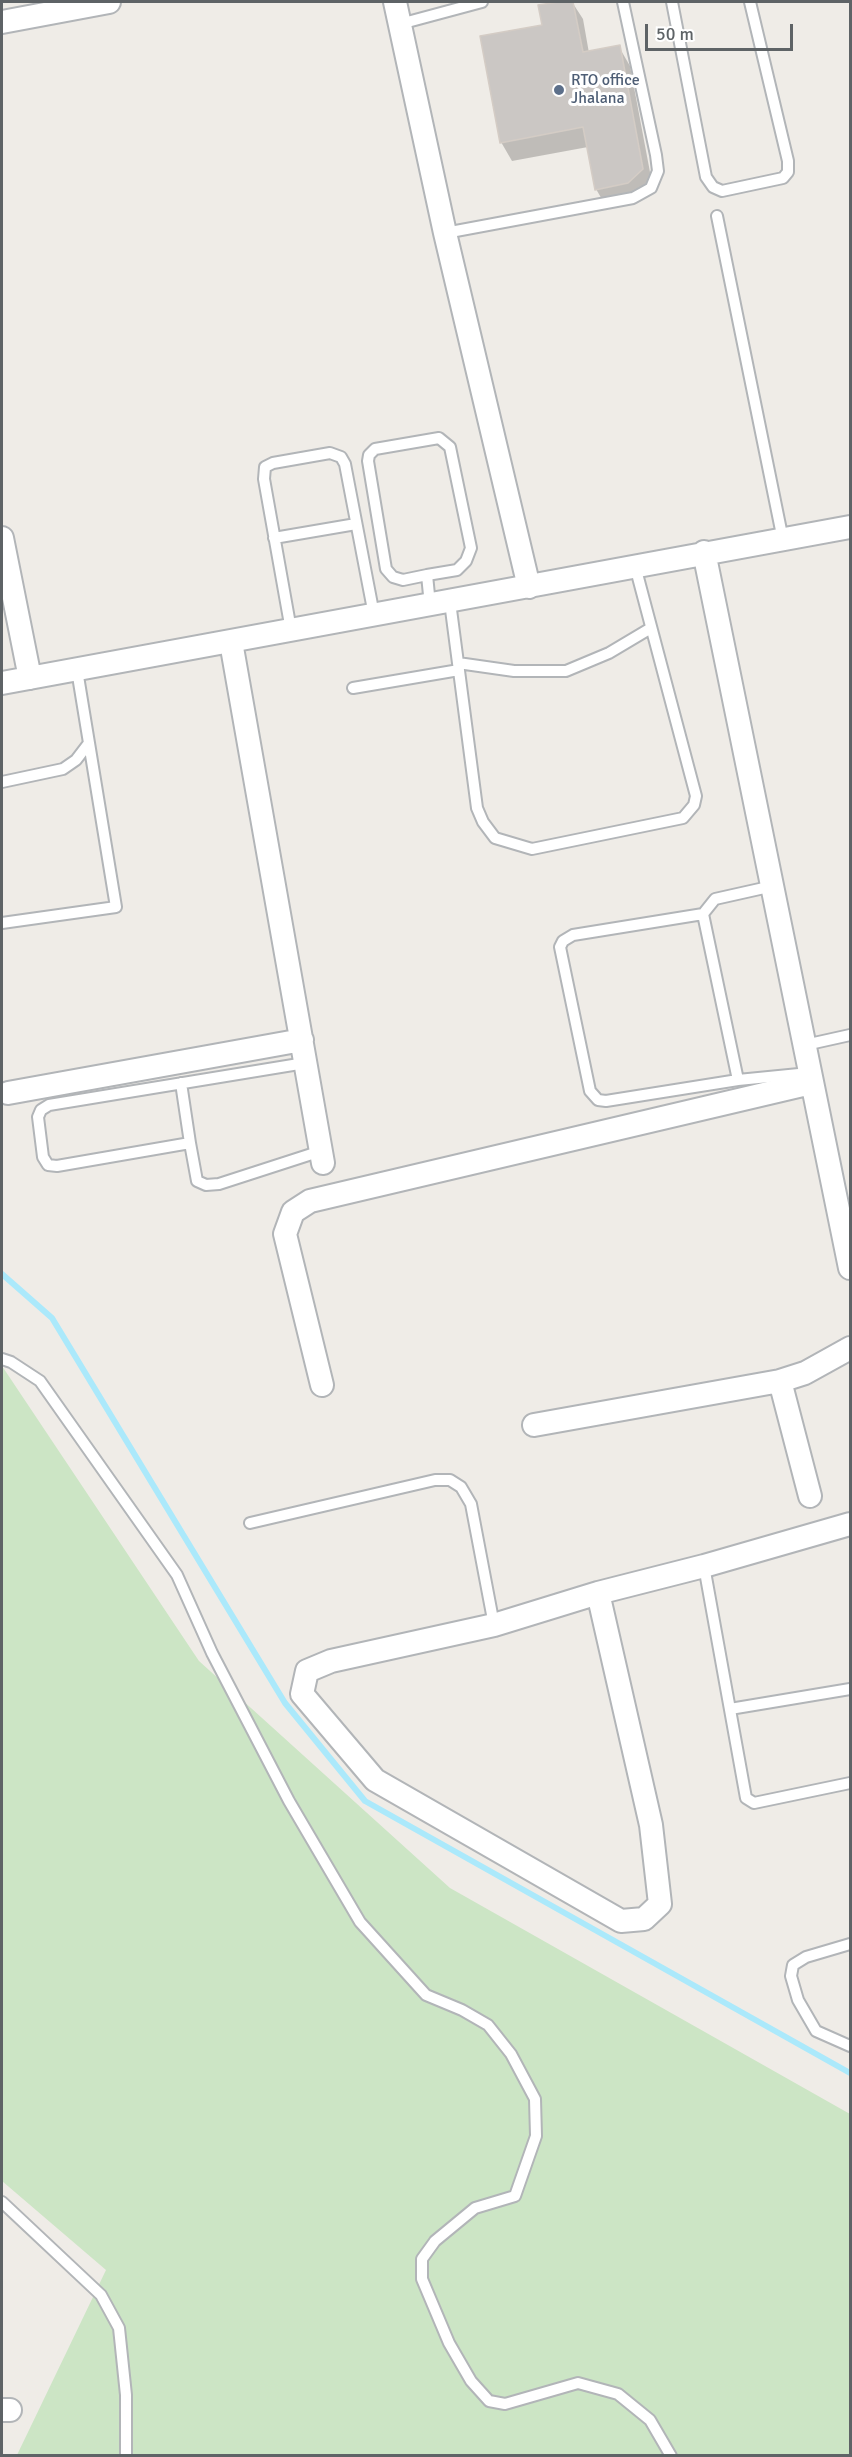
<!DOCTYPE html>
<style>
body{margin:0}
#map{position:relative;width:852px;height:2457px;overflow:hidden;background:#efece7;font-family:Signika,sans-serif}
canvas{display:block}
.frame{position:absolute;inset:0;border:3px solid #5e6366;pointer-events:none}
.scale{position:absolute;left:645px;top:24px;width:148px;height:27px;box-sizing:border-box;border:3px solid #5e6366;border-top:0;padding-left:8px;font-size:18px;line-height:21px;white-space:nowrap;color:#5e6366;-webkit-text-stroke:4px #fff;paint-order:stroke}
</style>
<div id="map">
<canvas width="852" height="2457"></canvas>
<div class="frame"></div>
<div class="scale">50 m</div>
</div>
<script>
const g = document.querySelector('canvas').getContext('2d');
g.lineJoin = 'round';
function fillPath(path, color) { g.fillStyle = color; g.fill(path, 'evenodd'); }
const shape = rows => new Path2D(rows.map(r => 'M' + r).join(''));
function trace(path, color, width, dash) { g.strokeStyle = color; g.lineWidth = width; g.lineCap = dash ? 'butt' : 'round'; g.setLineDash(dash || []); g.stroke(path); }
function write(font, color, halo, rows, align = 'center') {
  g.font = font + ' Signika,sans-serif'; g.lineWidth = 6; g.setLineDash([]); g.textBaseline = 'middle'; g.strokeStyle = halo; g.fillStyle = color; for (const [text, x, y, turn = 0] of rows) {
    g.save(); g.translate(x, y); g.rotate((+turn || 0) * Math.PI / 180); g.textAlign = isNaN(turn) ? turn : align; if (halo) g.strokeText(text, 0, 0); g.fillText(text, 0, 0); g.restore();
  }
}
fillPath(shape([
 [2,1366,199,1661,450,1888,850,2114,850,2455,17,2455,106,2270,2,2181]
]), '#cce5c5');
fillPath(shape([
 [572,2,583,19,589,53,619,47,630,66,653,188,639,202,607,208,596,189,588,147,512,161,501,142,543,26,540,6]
]), '#0003');
trace(shape([
 [2,1274,52,1318,285,1703,365,1801,850,2073]
]), '#abe9fb', 6);
const building = shape([
 [558,2,573,2,583,52,620,45,643,169,628,183,595,190,583,127,500,143,480,36,542,25,538,5,558,2]
]);
fillPath(building, '#cbc7c4');
trace(building, '#d4ccc5', 1.5);
const service = shape([
 [672,2,706,177,713,187,722,191,783,178,788,172,788,161,750,2],
 [400,24,482,2],
 [717,216,783,540],
 [445,233,633,198,651,188,658,171,656,155,623,2],
 [274,538,356,524],
 [427,575,403,580,393,577,386,569,368,461,369,455,375,449,439,438,450,447,471,548,466,561,457,570,427,575,430,605],
 [450,602,477,808,483,822,495,838,532,849,683,818,694,805,696,796,635,566],
 [291,630,264,479,265,467,273,463,330,453,341,457,345,464,374,615],
 [458,663,514,671,566,671,609,653,651,628],
 [353,688,459,670],
 [2,782,63,769,76,760,89,743],
 [703,914,738,1080,809,1073],
 [2,923,116,907,77,670],
 [805,1045,850,1035],
 [305,1063,49,1105,41,1110,38,1117,43,1157,48,1165,57,1166,190,1143,197,1181,206,1185,219,1184,321,1151],
 [738,1080,606,1101,598,1100,590,1091,560,947,563,941,573,935,703,914,715,899,773,886],
 [181,1083,190,1143],
 [2,1359,11,1362,40,1381,177,1575,212,1653,289,1801,360,1922,426,1995,462,2010,488,2025,511,2054,535,2099,536,2136,515,2196,475,2208,435,2241,422,2259,422,2279,449,2343,471,2381,489,2401,505,2404,578,2383,618,2394,650,2420,671,2456],
 [250,1523,435,1480,450,1480,461,1487,471,1504,494,1625],
 [704,1566,746,1798,754,1803,850,1783],
 [730,1709,850,1689],
 [850,1944,806,1957,793,1965,791,1976,798,2000,816,2031,850,2046],
 [2,2202,101,2295,119,2328,126,2395,126,2456]
]);
const minor = shape([
 [395,2,445,233,529,587],
 [2,22,109,2],
 [2,538,30,678],
 [704,552,850,1268],
 [231,642,323,1163],
 [2,683,850,527],
 [8,1093,302,1040],
 [780,1381,810,1496],
 [322,1385,285,1234,293,1212,310,1201,811,1083],
 [534,1425,780,1381,805,1373,850,1348],
 [598,1593,651,1825,660,1904,644,1919,621,1921,375,1780,302,1694,307,1671,331,1661,494,1625,598,1593,704,1566,850,1524],
 [2,2410,10,2410]
]);
trace(service, '#b2b5b8', 14);
trace(minor, '#b2b5b8', 26);
trace(service, '#fff', 10);
trace(minor, '#fff', 22);
for (const [x, y, r, color] of [
 [559,90,6,"#5c6f8a"]
]) { const dot = new Path2D(); dot.arc(x, y, r, 0, 2 * Math.PI); g.fillStyle = color; g.fill(dot); trace(dot, '#fff', 2); }
write('16px', '#4e5e75', '#fff', [
 ["RTO office",571,81],
 ["Jhalana",571,99]
], 'left');
</script>
